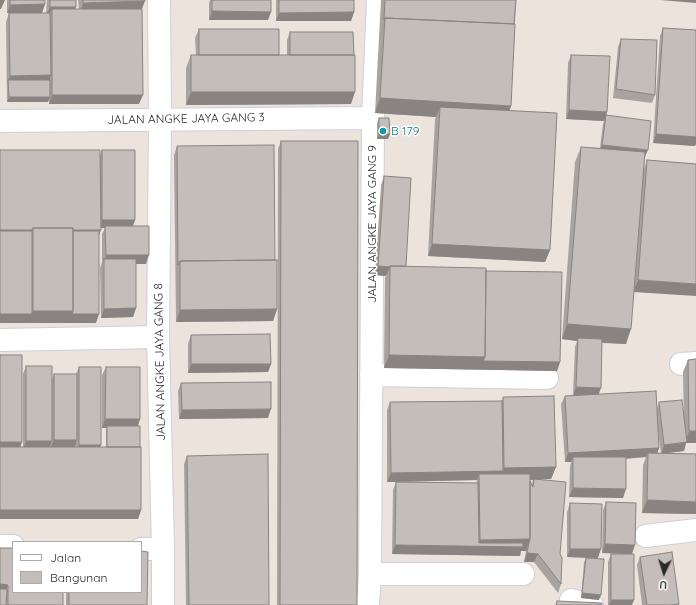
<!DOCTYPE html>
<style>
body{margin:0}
#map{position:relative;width:696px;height:605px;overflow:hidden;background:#ece3dc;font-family:Quicksand,sans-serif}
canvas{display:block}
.legend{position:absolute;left:12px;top:541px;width:130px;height:52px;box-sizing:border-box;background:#fff;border:1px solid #aaa;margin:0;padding:5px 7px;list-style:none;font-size:12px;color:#2a2a2a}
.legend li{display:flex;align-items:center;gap:8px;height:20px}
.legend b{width:20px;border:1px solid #aaa}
.north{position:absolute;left:644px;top:553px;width:40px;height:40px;-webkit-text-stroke:3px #fff;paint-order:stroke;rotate:184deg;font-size:11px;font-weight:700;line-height:16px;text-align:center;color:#2a2a2a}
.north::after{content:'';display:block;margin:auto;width:14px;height:18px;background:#2a2a2a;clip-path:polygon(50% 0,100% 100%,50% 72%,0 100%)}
</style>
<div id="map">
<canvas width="696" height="605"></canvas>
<ul class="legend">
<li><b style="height:5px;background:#fff"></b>Jalan</li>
<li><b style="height:11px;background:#c4bdb9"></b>Bangunan</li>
</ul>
<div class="north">U</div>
</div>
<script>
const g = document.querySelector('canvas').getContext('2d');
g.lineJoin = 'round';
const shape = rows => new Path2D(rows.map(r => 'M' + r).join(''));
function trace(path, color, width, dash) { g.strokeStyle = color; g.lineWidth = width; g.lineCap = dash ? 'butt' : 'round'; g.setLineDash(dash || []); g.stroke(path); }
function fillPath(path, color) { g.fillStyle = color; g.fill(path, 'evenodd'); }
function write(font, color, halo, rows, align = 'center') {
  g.font = font + ' Quicksand,sans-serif'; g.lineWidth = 3; g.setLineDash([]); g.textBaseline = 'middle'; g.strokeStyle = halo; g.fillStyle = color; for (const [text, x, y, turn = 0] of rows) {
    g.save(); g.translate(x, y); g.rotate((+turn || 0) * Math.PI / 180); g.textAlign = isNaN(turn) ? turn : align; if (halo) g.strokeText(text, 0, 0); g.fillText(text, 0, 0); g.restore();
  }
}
const minor = shape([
 [159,0,160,119,158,337,163,549,163,605],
 [0,121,373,118],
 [0,340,158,337],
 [681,364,696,363],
 [371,375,547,378],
 [646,536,696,530],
 [0,546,13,546],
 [141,549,163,549],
 [370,574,523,574],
 [571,600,592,605],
 [368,605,370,574,373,118,378,0]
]);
trace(minor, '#cbd0db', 24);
trace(minor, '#fff', 22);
fillPath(shape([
 [7,0,45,0,45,4,42,13,46,13,47,0,76,0,75,9,79,9,78,0,145,0,142,9,139,104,49,104,49,100,48,102,7,102,6,22,9,13,7,13],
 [210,0,271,0,268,20,209,20,209,3],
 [276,0,354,0,354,12,351,21,276,21],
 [381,0,516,0,511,106,509,110,550,250,545,262,428,256,435,119,436,117,375,113],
 [663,28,696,30,696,144,695,146,653,143,660,36],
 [199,29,279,55,287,55,287,40,290,32,351,104,186,105,186,68,191,55,196,55,195,38],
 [621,39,655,95,652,103,613,98,618,47],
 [571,55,607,112,606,115,645,158,644,169,647,160,696,164,634,292,626,344,602,343,599,394,657,408,659,402,684,422,683,372,688,360,696,359,696,443,686,443,684,451,665,453,696,454,696,514,642,513,643,465,646,457,626,459,623,498,569,497,570,466,571,462,565,462,561,404,565,396,573,395,575,347,577,341,562,339,575,162,581,147,600,148,603,124,604,121,566,119,568,63],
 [658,430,661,453,657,453,659,448],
 [379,118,390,134,388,139,377,139,377,123],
 [281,141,357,605,277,605,278,149],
 [177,146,275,260,277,309,273,321,176,322,174,155],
 [0,150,100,155,102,150,135,220,133,226,146,264,136,264,136,308,133,317,101,318,100,268,102,262,102,234,105,228,101,228,99,235,96,323,0,323],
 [384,176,406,266,486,271,560,362,557,371,384,368,385,278,386,276,375,275,381,185],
 [191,335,271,364,268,372,188,373,188,344],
 [0,355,20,447,23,447,23,374,26,366,52,379,54,374,76,374,79,367,101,445,100,447,106,447,106,430,107,428,102,428,102,375,106,367,140,419,138,426,140,447,141,510,138,519,0,519],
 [181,383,268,418,179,419,178,391],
 [503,397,556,467,551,479,535,479,560,554,561,584,558,593,534,562,524,562,526,551,521,551,520,556,392,554,393,490,396,482,387,482,387,410,390,402,502,401],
 [533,479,532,485,530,480],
 [477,480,476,483,398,482],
 [187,456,269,605,186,605,184,464],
 [606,502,632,554,602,553,603,510],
 [570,503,598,558,589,558,599,600,581,598,584,562,586,558,567,557,567,512],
 [0,548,63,605,0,605],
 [611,554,632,605,608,605,608,562],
 [640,557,679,604,679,605,642,605,637,565],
 [66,592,141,592,147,605,66,605]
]), '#a9a39f');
fillPath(shape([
 [0,0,5,0,1,9,0,9],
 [660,0,696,0,696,3],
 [145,1,140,13,79,15,83,3],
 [45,4,42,13,7,13,10,5],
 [50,7,76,7,73,16,52,9,49,16,46,16],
 [212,11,271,12,268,20,209,20],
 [354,12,351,21,276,21,279,13],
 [51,75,48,84,8,80,10,76],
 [191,92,355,92,351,104,186,105],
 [52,95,143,95,139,104,49,104],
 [9,97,50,97,48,102,7,102],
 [380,98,511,106,506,121,440,107,436,117,375,113],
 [569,110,607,112,604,121,566,119],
 [379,134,390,134,388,139,377,139],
 [656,134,696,137,696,144,695,146,653,143],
 [602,145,648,150,644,159,599,153],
 [102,220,135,220,132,228,105,226,105,228,99,228],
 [0,230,32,230,29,239,0,239],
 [33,230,101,230,98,238],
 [432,244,550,250,545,262,428,256],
 [106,255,149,255,146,264,104,264,104,261],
 [378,266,390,267,386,276,375,275],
 [638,280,696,284,696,296,633,292],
 [136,308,133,317,101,318,104,309],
 [277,309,273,321,176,322,180,310],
 [33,311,73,311,99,314,96,323,0,323,0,314,32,314],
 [567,324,631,329,626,344,578,341,578,338,577,341,562,339],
 [389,355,485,357,560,362,557,371,384,368],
 [191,364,271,364,268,372,188,373],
 [576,387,601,388,598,396,573,396],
 [271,409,268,418,179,419,182,410],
 [105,419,140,419,137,428,107,426,107,428,102,428],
 [689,431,696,431,696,443,686,443,684,451,661,454,664,445,685,443],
 [54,440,77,440,74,449,50,449],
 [26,441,52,441,49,449,23,449],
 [0,442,22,442,19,451,0,451],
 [79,445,101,445,98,453,76,454],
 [659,448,656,457,648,453,646,457,573,462,573,457,571,462,565,462,568,453],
 [556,467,551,479,529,480,479,474,477,480,387,482,391,473,503,471,504,468],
 [573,488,626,489,623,498,569,497],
 [647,500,696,502,696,514,642,513],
 [0,510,141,510,138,519,0,519],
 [530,539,526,551,521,551,520,556,392,554,395,545,477,546,480,540],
 [605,544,635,545,632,554,602,553],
 [570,549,601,549,598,558,567,557],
 [527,553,538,554,534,562,524,562],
 [0,584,8,585,5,593,0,593],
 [582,593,601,595,599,600,581,598],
 [611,600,634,600,632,605,609,605]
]), '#898482');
const building = shape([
 [10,0,45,0,45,4,10,5,10,0],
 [50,0,76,0,76,7,50,7,50,0],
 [83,0,145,0,145,1,83,3,83,0],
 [212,0,271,0,271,12,212,11,212,0],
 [279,0,354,0,354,12,279,13,279,0],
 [385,0,516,0,514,24,385,18,384,20,385,0],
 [52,9,142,9,143,95,52,95,52,9],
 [9,13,50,13,51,75,10,76,9,13],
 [385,18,515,24,511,106,380,98,385,18],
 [663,28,696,30,696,137,656,134,663,28],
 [199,29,279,29,279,55,199,55,199,29],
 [290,32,353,32,354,55,290,55,290,32],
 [621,39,657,40,655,95,616,89,621,39],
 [191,55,355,55,355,92,191,92,191,55],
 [571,55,610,56,607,112,569,110,571,55],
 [8,80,50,80,50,97,9,97,8,80],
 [440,107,557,113,550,250,432,244,440,107],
 [606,115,651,121,648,150,602,145,606,115],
 [379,118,389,118,390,134,379,134,379,118],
 [281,141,358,141,357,605,280,605,281,141],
 [274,145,275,260,180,261,178,265,177,146,274,145],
 [581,147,645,152,631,329,567,324,581,147],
 [0,150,100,150,101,230,73,230,73,228,33,228,32,230,0,230,0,150],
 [102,150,135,150,135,220,102,220,102,150],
 [647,160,696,164,696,284,638,280,647,160],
 [384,176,411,178,406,266,390,266,390,267,378,266,384,176],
 [105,226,149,226,149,255,106,255,105,226],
 [33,228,73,228,73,311,33,311,33,228],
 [0,231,32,231,32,314,0,314,0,231],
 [73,231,99,231,99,314,72,314,73,311,73,231],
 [104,259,136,259,136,308,104,309,104,259],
 [277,260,277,309,180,310,180,261,277,260],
 [390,266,486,268,485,357,389,355,390,266],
 [486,271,562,272,560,362,483,361,485,357,486,271],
 [270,334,271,364,191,364,191,335,270,334],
 [578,338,602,339,601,388,576,387,578,338],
 [0,355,22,355,22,442,0,442,0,355],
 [696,359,696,431,689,431,688,360,696,359],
 [26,366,52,366,52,441,26,441,26,366],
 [79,367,101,367,101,445,79,445,79,367],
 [106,367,140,367,140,419,105,419,106,367],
 [54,374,77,374,77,440,54,440,54,374],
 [271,382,271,409,182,410,181,383,271,382],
 [656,391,659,448,568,453,565,396,656,391],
 [554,396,556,467,504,468,503,397,554,396],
 [682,400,687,442,664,445,659,402,682,400],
 [502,401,503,471,391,473,390,402,502,401],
 [107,426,140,426,140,447,107,447,107,426],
 [0,447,141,447,141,510,0,510,0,447],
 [648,453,696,454,696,502,647,500,648,453],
 [268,454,269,605,189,605,187,456,268,454],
 [573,457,626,457,626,489,573,488,573,457],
 [479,474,530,474,530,539,480,540,479,474],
 [534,479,566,482,560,554,562,558,561,584,538,554,527,553,529,543,530,539,530,481,533,487,534,479],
 [396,482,478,483,479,543,523,543,523,547,395,545,396,482],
 [606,502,636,503,635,545,605,544,606,502],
 [570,503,602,504,601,549,570,549,570,503],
 [0,548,13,548,13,592,63,592,63,605,8,605,8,585,0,584,0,548],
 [141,551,148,552,147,605,69,605,69,592,141,592,141,551],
 [672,552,679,604,671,605,647,605,640,557,672,552],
 [611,554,634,554,634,600,611,600,611,554],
 [586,558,604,559,601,595,582,593,586,558],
 [0,589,7,589,6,605,0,605,0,589],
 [557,601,602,603,602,605,556,605,557,601]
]);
fillPath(building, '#c4bdb9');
trace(building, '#898482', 1);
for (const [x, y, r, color] of [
 [383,131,4,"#0f9aa8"]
]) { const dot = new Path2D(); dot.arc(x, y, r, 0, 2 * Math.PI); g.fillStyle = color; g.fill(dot); trace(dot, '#fff', 1.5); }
write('12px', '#2a2a2a', '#fff', [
 ["JALAN ANGKE JAYA GANG 3",186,119,-1],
 ["JALAN ANGKE JAYA GANG 9",372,224,-90],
 ["JALAN ANGKE JAYA GANG 8",160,362,-91]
]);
write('12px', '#0d838f', '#fff', [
 ["B 179",391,131]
], 'left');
</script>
